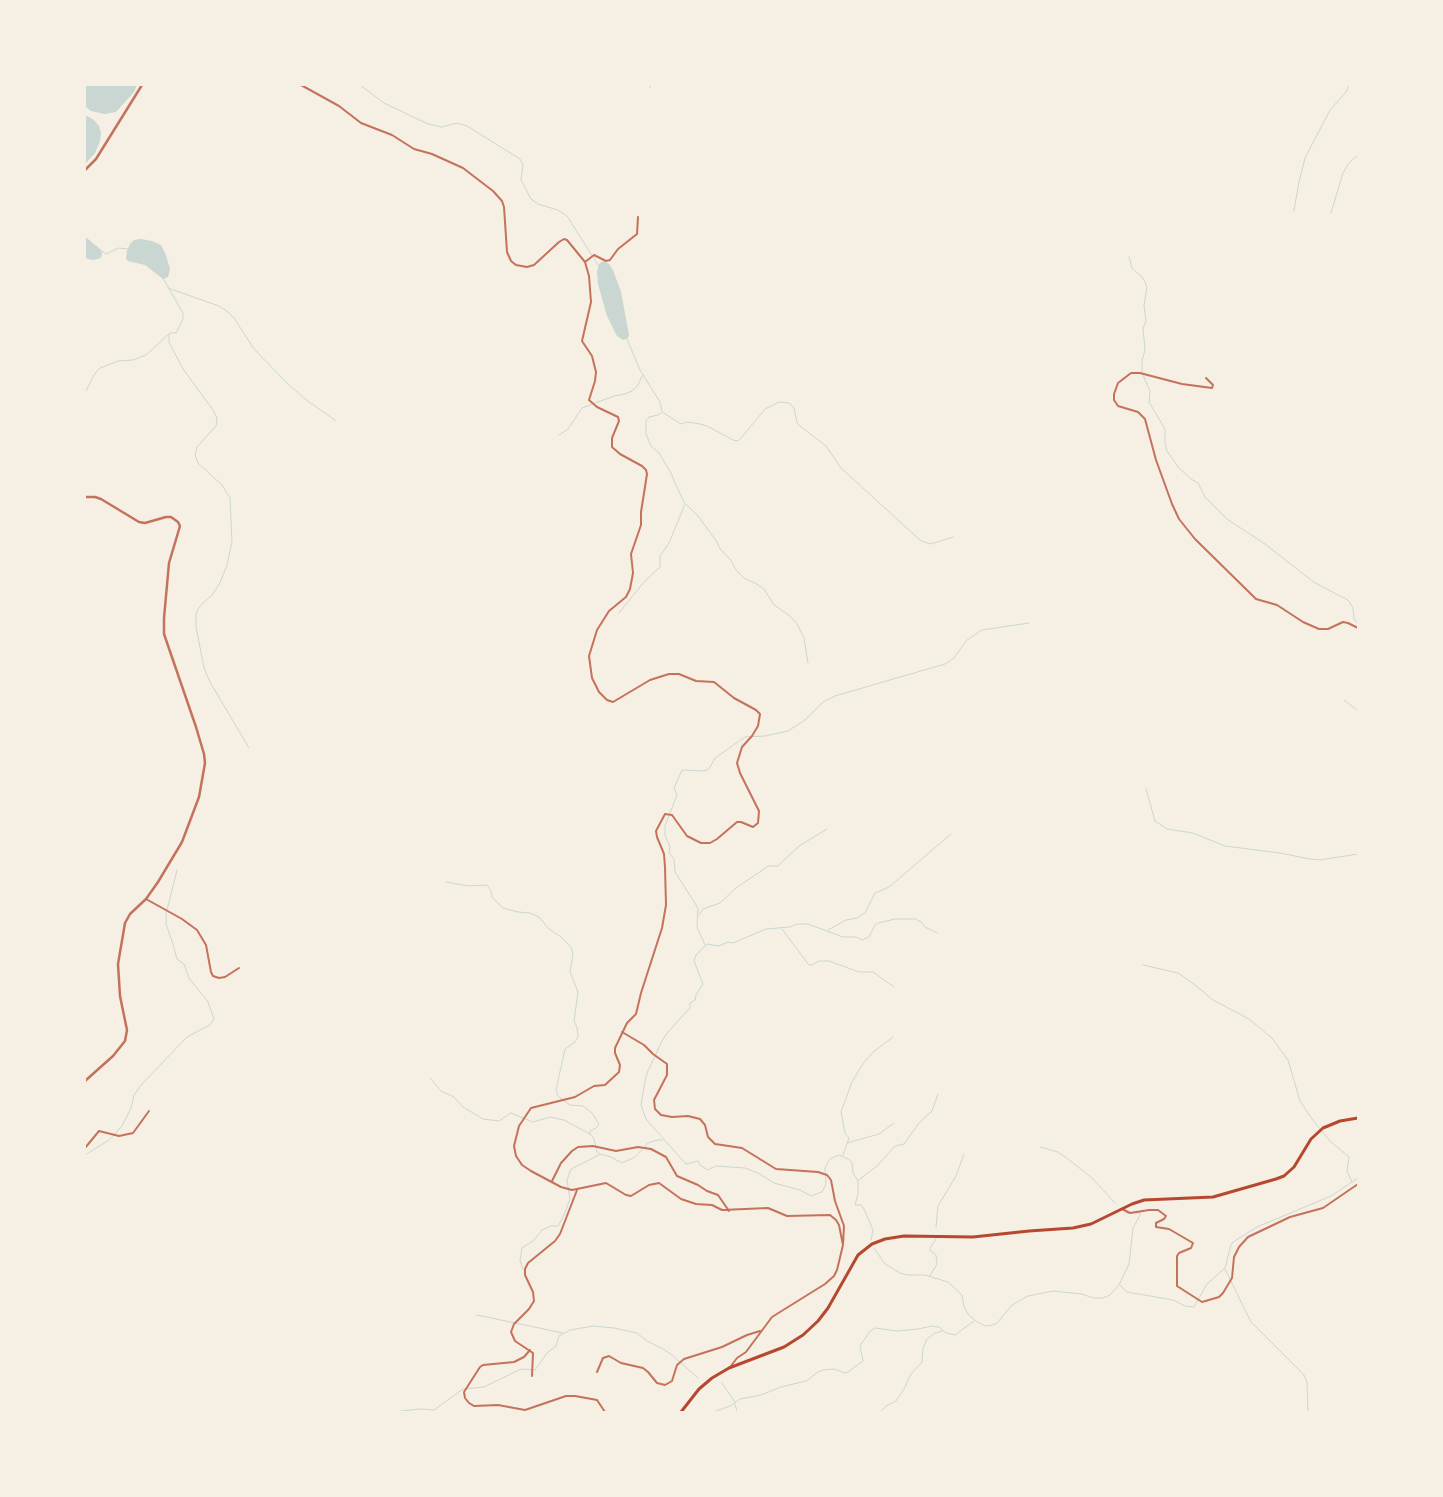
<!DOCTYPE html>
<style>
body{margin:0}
#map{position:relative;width:1443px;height:1497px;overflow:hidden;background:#f6efe4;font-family:"Asap Condensed",sans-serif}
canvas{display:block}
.frame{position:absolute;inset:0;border:86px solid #f6efe4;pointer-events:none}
</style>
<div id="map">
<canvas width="1443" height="1497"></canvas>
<div class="frame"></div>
</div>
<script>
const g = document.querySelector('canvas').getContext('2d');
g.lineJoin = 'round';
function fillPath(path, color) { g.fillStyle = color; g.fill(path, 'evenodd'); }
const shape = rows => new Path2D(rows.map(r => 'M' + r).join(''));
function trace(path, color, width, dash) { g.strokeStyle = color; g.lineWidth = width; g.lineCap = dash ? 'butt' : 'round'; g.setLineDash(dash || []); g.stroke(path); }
fillPath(shape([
 [85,85,137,85,134,92,116,112,104,114,91,111,85,106],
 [85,115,94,120,99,126,101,133,100,141,95,153,85,164],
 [85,237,99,248,102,253,101,258,93,260,85,258],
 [141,239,152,241,161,245,166,255,170,269,168,277,163,279,145,265,128,261,126,259,127,251,130,244,134,240],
 [603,261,609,264,613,270,621,292,629,335,628,338,623,340,617,336,607,316,598,284,597,272,599,264]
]), '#c9d6d2');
trace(shape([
 [360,85,384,103,428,124,442,127,457,123,467,126,520,159,523,165,521,180,531,199,538,204,558,210,567,216,598,265],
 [650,85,650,88],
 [1294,211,1299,182,1305,158,1330,110,1346,92,1349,85],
 [1331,213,1343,173,1349,163,1358,155],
 [85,237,92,243],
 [99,249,106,254,119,248,128,249],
 [1129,257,1132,268,1143,278,1147,287,1144,305,1146,321,1143,328,1145,350,1142,361,1142,372],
 [168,288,219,306,228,312,234,318,254,349,287,383,305,399,336,421],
 [169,334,169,342,183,369,213,410,217,418,216,426,197,447,195,455,198,463,222,485,230,498,232,542,227,565,220,583,212,595,203,603,198,609,196,615,196,627,204,668,210,682,249,748],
 [627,339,640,370,660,402,662,411],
 [1143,375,1150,391,1149,402,1165,429,1165,443,1167,451,1179,468,1191,479,1198,483,1205,497,1227,519,1265,544,1315,583,1348,600,1353,608,1354,619,1358,624],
 [85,393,94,375,100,368,118,361,133,360,146,355,170,333,176,333,183,319,183,313,163,278],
 [662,412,681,424,687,422,700,424,707,426,733,440,738,441,742,437,765,409,779,402,789,403,794,408,797,423,800,426,826,446,841,468,921,541,931,544,953,537],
 [661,413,658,415,649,417,646,421,646,434,651,446,659,453,671,473,675,483,684,502,698,516,717,542,720,549,730,559,736,570,745,579,755,583,764,589,774,605,790,616,797,624,804,638,808,663],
 [559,435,568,429,582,408,614,396,625,394,632,391,638,385,642,376],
 [619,613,644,582,660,567,660,556,669,543,685,504],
 [1344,700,1358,711],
 [1146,789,1155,821,1167,829,1193,833,1225,846,1280,853,1310,859,1320,860,1358,854],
 [446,882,468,886,487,885,491,891,492,897,503,908,518,912,530,913,539,917,549,929,561,937,571,947,573,954,570,972,578,992,574,1021,577,1027,578,1037,575,1042,565,1049,556,1090,558,1096,570,1105,583,1106,592,1113,599,1124,596,1128,590,1131,590,1134],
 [699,915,703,909,720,903,736,888,764,869,768,866,778,866,799,846,827,829],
 [782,929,809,965,812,965,819,961,829,961,859,972,873,972,894,987],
 [828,930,846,920,857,918,865,913,875,893,889,887,951,834],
 [705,945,697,927,698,908,675,872,674,859,669,853,670,847,665,835,665,826,677,795,674,788,682,770,704,771,709,769,715,758,745,737,765,736,788,731,805,720,823,702,835,696,945,664,954,658,967,640,982,630,1029,623],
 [1143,965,1178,973,1194,984,1213,1000,1249,1019,1272,1038,1288,1060,1300,1101,1312,1119,1330,1141,1349,1157,1347,1171,1352,1182],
 [430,1078,441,1091,454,1097,463,1107,483,1119,499,1121,511,1113,533,1122,550,1117,564,1120,590,1134,594,1139,597,1152,600,1154,611,1157,622,1163,635,1157,648,1143,658,1140,663,1140],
 [847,1143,879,1134,894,1123],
 [1040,1147,1058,1152,1068,1159,1092,1178,1115,1203],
 [85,1155,109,1140,122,1126,131,1108,134,1095,142,1084,187,1037,210,1025,214,1019,208,1002,189,978,184,964,177,959,172,941,166,924,166,914,177,870],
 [843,1155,849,1138,845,1133,841,1112,852,1082,862,1065,873,1052,893,1037],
 [859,1180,878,1165,895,1146,904,1144,919,1123,932,1111,938,1094],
 [936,1227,938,1206,956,1176,964,1154],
 [871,1240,873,1230,864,1209,861,1205,855,1205,858,1194,858,1181,853,1173,852,1162,848,1159,839,1155,830,1159,825,1168,826,1184,822,1192,811,1196,800,1190,774,1183,758,1173,745,1168,716,1166,708,1170,700,1165,698,1161,686,1164,646,1119,641,1105,645,1081,647,1073,662,1041,667,1033,690,1008,690,1003,695,1000,696,995,703,984,694,961,696,955,707,944,719,946,728,942,733,943,766,929,790,927,797,924,808,924,843,937,856,937,862,940,869,937,875,925,878,923,895,919,916,919,921,922,925,927,937,933],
 [874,1248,885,1264,900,1273,907,1275,925,1275,948,1282,962,1295,964,1307,968,1314,976,1321,985,1326,993,1325,997,1323,1012,1305,1028,1296,1053,1291,1082,1294,1093,1298,1103,1298,1110,1295,1119,1285,1129,1264,1133,1228,1140,1215,1140,1213,1125,1213],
 [523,1269,520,1260,522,1248,533,1241,542,1230,551,1226,558,1226,564,1215,570,1199,567,1180,571,1169,599,1155],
 [1225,1269,1251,1322,1304,1375,1307,1382,1308,1412],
 [930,1276,937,1264,936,1255,930,1250,930,1248,936,1239],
 [1120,1285,1127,1292,1173,1300,1185,1306,1194,1307,1207,1284,1225,1268,1231,1245,1233,1242,1257,1227,1331,1196,1358,1178],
 [477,1315,563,1333],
 [722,1383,735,1402],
 [735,1404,737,1412],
 [393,1412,420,1409,434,1410,463,1389,484,1387,521,1369,535,1370,547,1353,556,1346,559,1336,570,1330,593,1326,614,1328,637,1333,647,1341,663,1349,672,1355,698,1378],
 [713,1412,730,1406,740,1399,761,1395,781,1387,806,1381,818,1372,823,1370,834,1369,845,1373,848,1372,863,1361,860,1346,870,1331,875,1328,897,1331,918,1329,932,1326,939,1327,946,1333,955,1335,974,1321],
 [880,1412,886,1406,896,1401,904,1389,911,1374,922,1362,923,1348,927,1339,935,1333,942,1331]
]), '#c9d6d2', 1);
trace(shape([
 [301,85,339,106,361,123,392,135,414,149,432,154,463,168,493,191,502,201,504,207,507,252,511,261,516,265,527,267,534,265,559,242,564,239,567,240,585,262,589,276,591,302,582,341,592,356,596,372,595,381,589,400,597,407,618,417,619,421,612,438,612,447,620,454,642,466,646,470,647,474,641,512,641,525,631,554,633,573,630,589,626,597,609,611,597,630,589,656,592,678,599,692,607,700,613,702,650,680,669,674,679,674,696,681,714,682,734,698,756,710,760,714,758,726,752,736,742,747,737,763,740,773,759,811,758,823,753,827,741,822,737,822,717,839,710,843,701,843,687,836,672,815,665,814,656,831,657,837,664,854,665,867,666,905,662,928,641,993,636,1014,627,1023,615,1048,615,1053,620,1065,619,1072,605,1085,594,1086,575,1097,531,1108,519,1126,514,1146,516,1156,522,1165,531,1171,561,1187,572,1190,606,1183,626,1195,631,1196,649,1185,659,1183,681,1199,696,1204,712,1205,722,1210,768,1208,787,1216,830,1215,836,1220,839,1225,843,1245],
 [585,262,594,255,606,261,610,260,618,249,637,234,638,217],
 [1206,378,1213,385,1212,388,1182,384,1140,373,1131,373,1118,383,1114,394,1114,400,1118,406,1138,412,1145,419,1156,460,1172,504,1179,519,1195,539,1256,599,1277,605,1303,622,1319,629,1328,629,1343,622,1348,623,1358,628],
 [146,899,182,919,197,930,206,945,211,972,213,976,219,978,225,977,239,968],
 [622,1032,644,1045,653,1054,667,1064,667,1075,654,1100,655,1109,661,1115,672,1117,688,1116,700,1119,705,1125,708,1137,715,1144,742,1148,776,1169,818,1172,827,1175,831,1180,835,1201,844,1226,843,1245,837,1270,834,1276,825,1284,772,1317,746,1352,737,1358,731,1366],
 [85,1148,99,1131,119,1136,133,1133,149,1111],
 [552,1181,561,1163,572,1151,578,1147,593,1146,616,1151,638,1147,651,1149,666,1157,677,1176,698,1185,707,1191,718,1195,729,1211],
 [1122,1209,1130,1213,1149,1210,1158,1210,1166,1216,1164,1219,1156,1223,1156,1227,1169,1229,1193,1243,1191,1248,1179,1253,1177,1256,1177,1286,1202,1302,1219,1297,1223,1293,1232,1278,1234,1257,1239,1247,1248,1237,1290,1217,1323,1208,1358,1184],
 [530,1350,524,1357,514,1362,483,1365,480,1367,464,1392,465,1398,469,1403,474,1406,498,1405,525,1410,566,1396,575,1396,597,1400,605,1412],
 [597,1372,603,1358,609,1356,621,1363,643,1368,648,1372,657,1383,665,1385,672,1381,677,1365,684,1359,722,1347,747,1335,760,1331],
 [532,1376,533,1353,515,1341,511,1332,514,1324,529,1309,534,1301,533,1292,525,1275,525,1269,528,1263,555,1241,560,1234,577,1190]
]), '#c5725c', 2);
trace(shape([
 [85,170,96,159,142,85],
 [85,497,95,497,101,499,139,522,145,523,166,517,171,517,178,522,180,526,169,563,164,618,164,634,196,727,204,754,205,763,199,797,182,842,158,882,146,899,130,914,125,923,118,964,120,996,127,1030,125,1041,113,1056,85,1081]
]), '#c5725c', 2.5);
trace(shape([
 [681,1412,699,1389,712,1378,729,1368,784,1347,803,1335,818,1321,828,1308,858,1255,872,1244,885,1239,904,1236,973,1237,1029,1231,1073,1228,1091,1224,1132,1204,1144,1200,1213,1197,1276,1179,1284,1176,1294,1167,1311,1139,1323,1128,1340,1121,1358,1118]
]), '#b5482f', 3);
</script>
